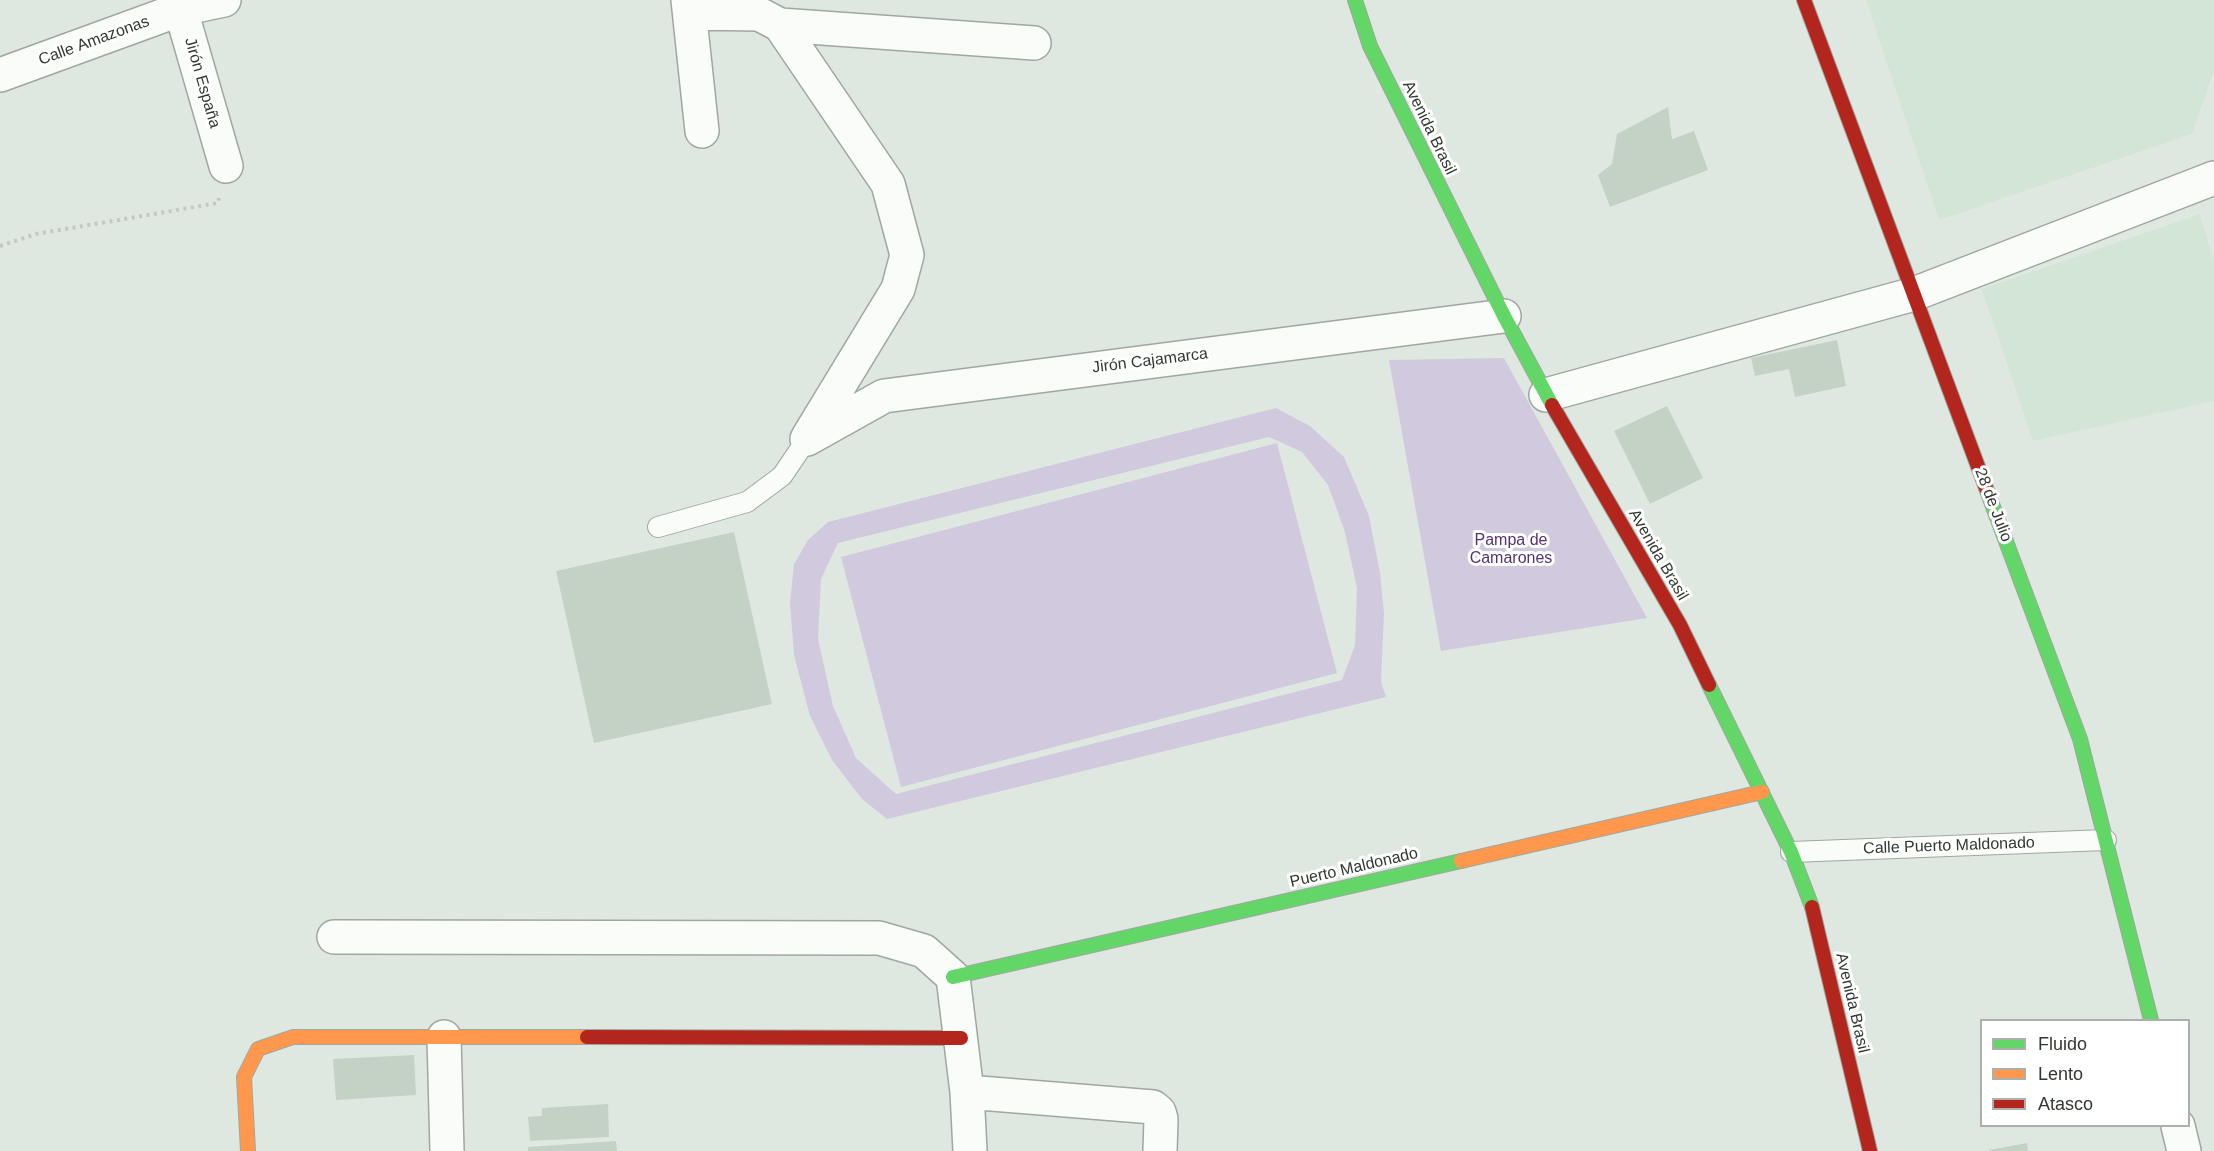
<!DOCTYPE html>
<meta charset="utf-8">
<style>
body{margin:0}
#map{position:relative;width:2214px;height:1151px;overflow:hidden;background:#dfe8e0;font-family:Arial,sans-serif}
canvas{display:block}
.legend{position:absolute;left:1980px;top:1019px;width:210px;height:108px;box-sizing:border-box;background:#fff;border:2px solid #adafad;margin:0;padding:8px 10px;list-style:none;font-size:18px;color:#313831}
.legend li{display:flex;align-items:center;gap:12px;height:30px}
.legend b{width:30px;border:2px solid #adafad}
</style>
<div id="map">
<canvas width="2214" height="1151"></canvas>
<ul class="legend">
<li><b style="height:8px;background:#63d668"></b>Fluido</li>
<li><b style="height:8px;background:#ff974d"></b>Lento</li>
<li><b style="height:8px;background:#b3261e"></b>Atasco</li>
</ul>
</div>
<script>
const g = document.querySelector('canvas').getContext('2d');
g.lineJoin = 'round';
function fillPath(path, color) { g.fillStyle = color; g.fill(path, 'evenodd'); }
const shape = rows => new Path2D(rows.map(r => 'M' + r).join(''));
function trace(path, color, width, dash) { g.strokeStyle = color; g.lineWidth = width; g.lineCap = dash ? 'butt' : 'round'; g.setLineDash(dash || []); g.stroke(path); }
function write(font, color, halo, rows, align = 'center') {
  g.font = font + ' Arial,sans-serif'; g.lineWidth = 6; g.setLineDash([]); g.textBaseline = 'middle'; g.strokeStyle = halo; g.fillStyle = color; for (const [text, x, y, turn = 0] of rows) {
    g.save(); g.translate(x, y); g.rotate((+turn || 0) * Math.PI / 180); g.textAlign = isNaN(turn) ? turn : align; if (halo) g.strokeText(text, 0, 0); g.fillText(text, 0, 0); g.restore();
  }
}
fillPath(shape([
 [1866,0,2214,0,2214,70,2192,134,1939,220],
 [2200,214,2214,264,2214,401,2033,441,1982,289]
]), '#d3e5d5');
fillPath(shape([
 [1504,358,1647,618,1441,651,1389,360],
 [1276,408,1310,426,1344,457,1369,516,1380,573,1384,614,1381,682,1386,697,887,819,862,799,832,760,810,716,794,655,790,603,794,564,808,540,828,522],
 [1269,437,1302,452,1328,485,1345,532,1357,588,1355,645,1342,680,896,794,856,758,833,706,818,639,821,579,838,543],
 [1277,443,1337,673,901,787,841,557]
]), '#d1cade');
fillPath(shape([
 [1668,107,1672,139,1694,131,1708,170,1610,207,1598,175,1612,164,1617,134],
 [1837,340,1846,386,1795,397,1789,369,1755,376,1751,358],
 [1667,406,1703,478,1650,504,1614,431],
 [734,532,772,704,594,743,556,571],
 [414,1055,416,1095,336,1100,333,1059],
 [608,1104,609,1137,530,1141,528,1117,542,1116,542,1108],
 [616,1141,617,1151,528,1151,528,1147],
 [2027,1143,2028,1151,1989,1151,1989,1150]
]), '#c4d1c5');
const lane = shape([
 [658,527,747,502,782,476,807,439],
 [1791,852,2106,840]
]);
const street = shape([
 [178,0,226,166],
 [688,0,702,131],
 [690,13,759,14,780,25,888,184,907,255,898,289,808,437],
 [780,25,1034,43],
 [0,75,181,9,224,0],
 [1546,395,1914,294,2214,178],
 [807,439,884,396,1504,316],
 [334,937,879,938,924,951,953,977,967,1092,970,1151],
 [444,1037,447,1151],
 [967,1092,1153,1107,1159,1112,1161,1119,1160,1151],
 [2178,1126,2184,1151]
]);
const fast = shape([
 [1355,0,1370,46,1504,316,1552,405],
 [1986,488,2080,739,2151,1020],
 [1709,685,1791,852,1812,907],
 [953,977,1461,861]
]);
const slow = shape([
 [1461,861,1762,792],
 [248,1151,244,1077,258,1049,293,1037,587,1037]
]);
const jam = shape([
 [1804,0,1986,488],
 [1552,405,1680,625,1709,685],
 [1812,907,1870,1151],
 [587,1037,961,1038]
]);
trace(lane, '#9fa7a0', 22);
trace(street, '#9fa7a0', 36);
trace(fast, '#9fa7a0', 16);
trace(slow, '#9fa7a0', 16);
trace(jam, '#9fa7a0', 16);
trace(shape([
 [0,246,36,234,218,203,219,198]
]), '#c4c7c4', 4, [3, 4.5]);
trace(lane, '#fafcfa', 20);
trace(street, '#fafcfa', 33);
trace(fast, '#63d668', 14);
trace(slow, '#ff974d', 14);
trace(jam, '#b3261e', 14);
write('16px', '#313831', '#fff', [
 ["Calle Amazonas",94,41,-20],
 ["Jirón España",202,83,74],
 ["Avenida Brasil",1429,128,64],
 ["Jirón Cajamarca",1150,361,-7],
 ["28 de Julio",1993,505,69],
 ["Avenida Brasil",1658,555,60],
 ["Calle Puerto Maldonado",1949,846,-2],
 ["Puerto Maldonado",1354,868,-13],
 ["Avenida Brasil",1852,1003,77]
]);
write('16px', '#543274', '#fff', [
 ["Pampa de",1511,541],
 ["Camarones",1511,559]
]);
</script>
